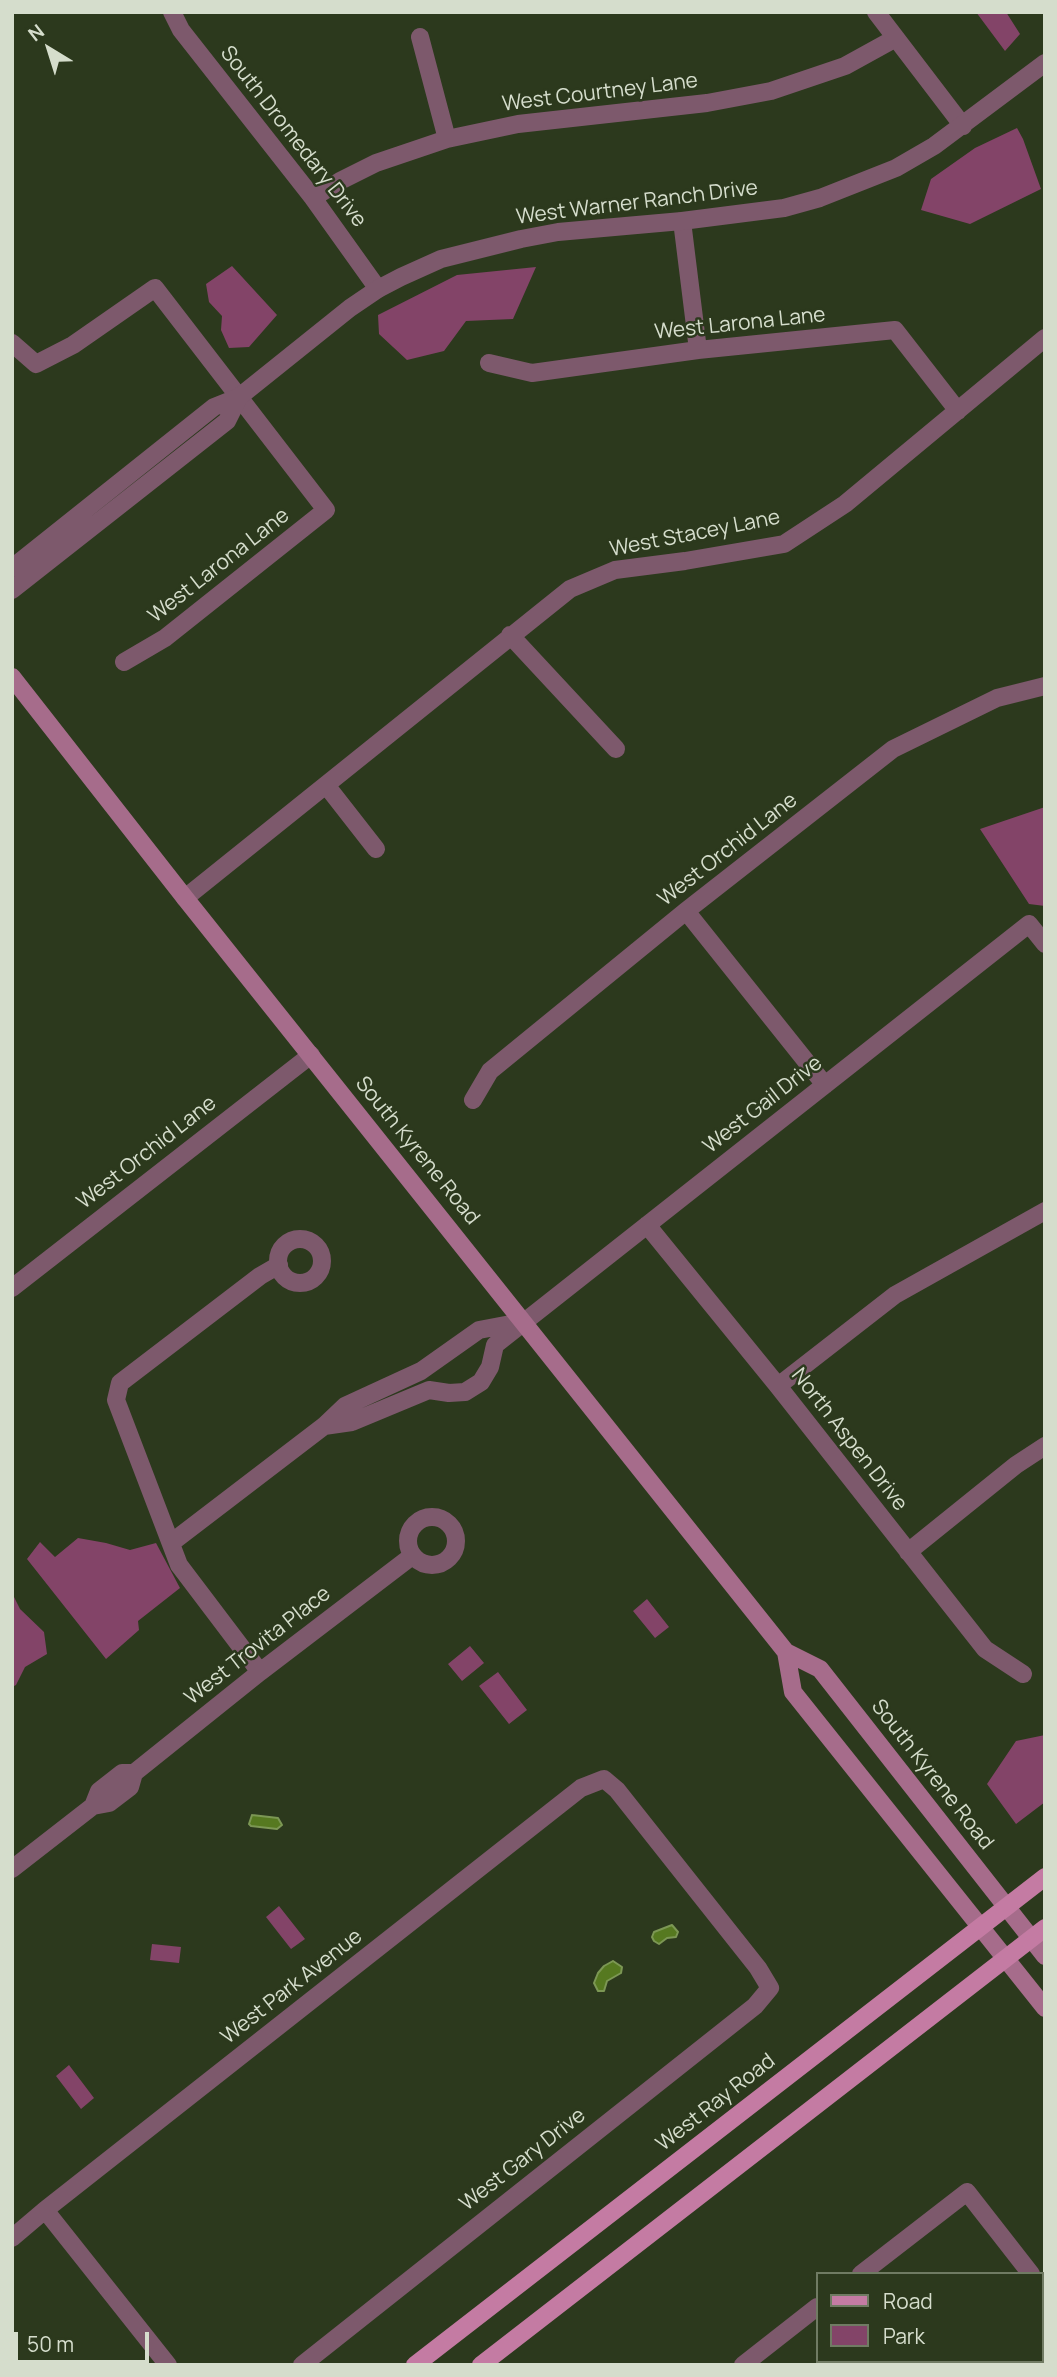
<!DOCTYPE html>
<style>
body{margin:0}
#map{position:relative;width:1057px;height:2377px;overflow:hidden;background:#2c391d;font-family:Manrope,sans-serif}
canvas{display:block}
.frame{position:absolute;inset:0;border:14px solid #d5ddcc;pointer-events:none}
.legend{position:absolute;left:816px;top:2272px;width:228px;height:91px;box-sizing:border-box;background:#2c391d;border:2px solid #707b63;margin:0;padding:9px 12px;list-style:none;font-size:21px;color:#d5ddcc}
.legend li{display:flex;align-items:center;gap:14px;height:35px}
.legend b{width:35px;border:2px solid #707b63}
.north{position:absolute;left:14px;top:14px;width:70px;height:70px;-webkit-text-stroke:5px #2c391d;paint-order:stroke;rotate:322deg;font-size:19px;font-weight:700;line-height:28px;text-align:center;color:#d5ddcc}
.north::after{content:'';display:block;margin:auto;width:24px;height:32px;background:#d5ddcc;clip-path:polygon(50% 0,100% 100%,50% 72%,0 100%)}
.scale{position:absolute;left:14px;top:2332px;width:135px;height:32px;box-sizing:border-box;border:4px solid #d5ddcc;border-top:0;padding-left:9px;font-size:21px;line-height:24px;white-space:nowrap;color:#d5ddcc;-webkit-text-stroke:5px #2c391d;paint-order:stroke}
</style>
<div id="map">
<canvas width="1057" height="2377"></canvas>
<div class="frame"></div>
<ul class="legend">
<li><b style="height:9px;background:#c47ba3"></b>Road</li>
<li><b style="height:19px;background:#834468"></b>Park</li>
</ul>
<div class="north">N</div>
<div class="scale">50 m</div>
</div>
<script>
const g = document.querySelector('canvas').getContext('2d');
g.lineJoin = 'round';
function fillPath(path, color) { g.fillStyle = color; g.fill(path, 'evenodd'); }
const shape = rows => new Path2D(rows.map(r => 'M' + r).join(''));
function trace(path, color, width, dash) { g.strokeStyle = color; g.lineWidth = width; g.lineCap = dash ? 'butt' : 'round'; g.setLineDash(dash || []); g.stroke(path); }
function write(font, color, halo, rows, align = 'center') {
  g.font = font + ' Manrope,sans-serif'; g.lineWidth = 5; g.setLineDash([]); g.textBaseline = 'middle'; g.strokeStyle = halo; g.fillStyle = color; for (const [text, x, y, turn = 0] of rows) {
    g.save(); g.translate(x, y); g.rotate((+turn || 0) * Math.PI / 180); g.textAlign = isNaN(turn) ? turn : align; if (halo) g.strokeText(text, 0, 0); g.fillText(text, 0, 0); g.restore();
  }
}
fillPath(shape([
 [976,12,1006,12,1020,34,1005,51],
 [1017,128,1023,139,1041,189,970,224,921,210,931,179,975,148],
 [232,266,277,315,249,347,229,348,221,330,222,316,209,302,206,284],
 [536,267,513,319,466,321,444,351,407,360,379,334,378,315,457,275],
 [1045,807,1045,906,1029,904,980,829],
 [78,1538,106,1543,130,1550,156,1543,180,1588,138,1621,139,1630,106,1659,27,1559,40,1542,55,1557],
 [12,1593,20,1609,44,1632,47,1654,25,1667,16,1685,12,1687],
 [647,1599,669,1627,655,1638,633,1611],
 [470,1646,484,1663,462,1681,448,1664],
 [498,1672,527,1710,509,1724,479,1686],
 [1045,1735,1045,1802,1016,1824,987,1784,1016,1741],
 [279,1906,305,1939,291,1949,266,1917],
 [152,1944,181,1947,179,1963,150,1960],
 [69,2065,94,2098,81,2109,56,2076]
]), '#834468');
const water = shape([
 [252,1815,278,1818,282,1825,277,1829,251,1826,249,1824,252,1815],
 [672,1925,678,1932,676,1937,667,1938,659,1944,654,1941,652,1937,654,1932,672,1925],
 [613,1961,622,1967,621,1973,607,1981,604,1991,598,1991,594,1983,598,1973,604,1966,613,1961]
]);
fillPath(water, '#567920');
trace(water, '#7c9754', 2);
trace(shape([
 [172,12,181,30,313,198,378,289],
 [876,12,963,126],
 [420,37,447,139],
 [313,198,340,181,376,163,447,139,518,124,707,103,771,91,845,66,894,39],
 [682,221,698,350],
 [12,343,36,364,73,345,155,288,326,510,165,638,124,662],
 [489,363,532,373,698,350,895,330,958,411],
 [510,635,616,749],
 [326,785,376,849],
 [185,898,570,589,615,570,685,561,784,544,845,504,1045,338],
 [686,911,825,1085],
 [473,1100,490,1071,686,911,893,749,997,698,1045,686],
 [647,1225,778,1386,985,1649,1023,1674],
 '278 1261a22 22 0 1 1 44 0a22 22 0 1 1-44 0Z',
 [12,1288,311,1055],
 [778,1386,895,1295,1045,1211],
 [324,1426,352,1422,429,1390,449,1393,465,1392,481,1382,490,1367,495,1345,1029,924,1045,944],
 '408 1541a24 24 0 1 1 48 0a24 24 0 1 1-48 0Z',
 [171,1543,324,1426,345,1406,421,1371,479,1330,521,1322],
 [908,1552,1016,1465,1045,1446],
 [260,1672,179,1565,116,1400,120,1383,260,1276,279,1265],
 [93,1806,99,1791,122,1773,134,1773],
 [12,1869,93,1806,109,1803,130,1787,134,1773,260,1672,412,1556],
 [45,2210,168,2365],
 [12,2238,45,2210,581,1788,604,1779,617,1790,758,1968,770,1988,755,2006,302,2365],
 [861,2274,967,2192,1031,2274],
 [1041,2287,1045,2291],
 [743,2365,817,2307]
]), '#7d596c', 18);
trace(shape([
 [12,568,214,407,239,397,350,308,378,289,401,277,441,259,521,239,558,232,682,221,784,208,820,198,896,168,934,146,1045,63],
 [12,590,227,421,239,397]
]), '#7d596c', 18);
trace(shape([
 [12,677,185,898,786,1652,820,1669,1045,1956],
 [786,1652,793,1692,1045,2008]
]), '#a66c8b', 18);
trace(shape([
 [415,2365,1045,1877],
 [481,2365,1045,1928]
]), '#c47ba3', 18);
write('21px', '#d5ddcc', '#2c391d', [
 ["West Courtney Lane",600,93,-7],
 ["South Dromedary Drive",293,137,52],
 ["West Warner Ranch Drive",637,203,-7],
 ["West Larona Lane",740,324,-6],
 ["West Stacey Lane",695,534,-11],
 ["West Larona Lane",219,566,-38],
 ["West Orchid Lane",728,850,-38],
 ["West Gail Drive",763,1105,-38],
 ["South Kyrene Road",417,1151,51],
 ["West Orchid Lane",147,1153,-38],
 ["North Aspen Drive",849,1440,52],
 ["West Trovita Place",258,1646,-38],
 ["South Kyrene Road",932,1775,52],
 ["West Park Avenue",292,1987,-38],
 ["West Ray Road",716,2103,-38],
 ["West Gary Drive",523,2160,-38]
]);
</script>
